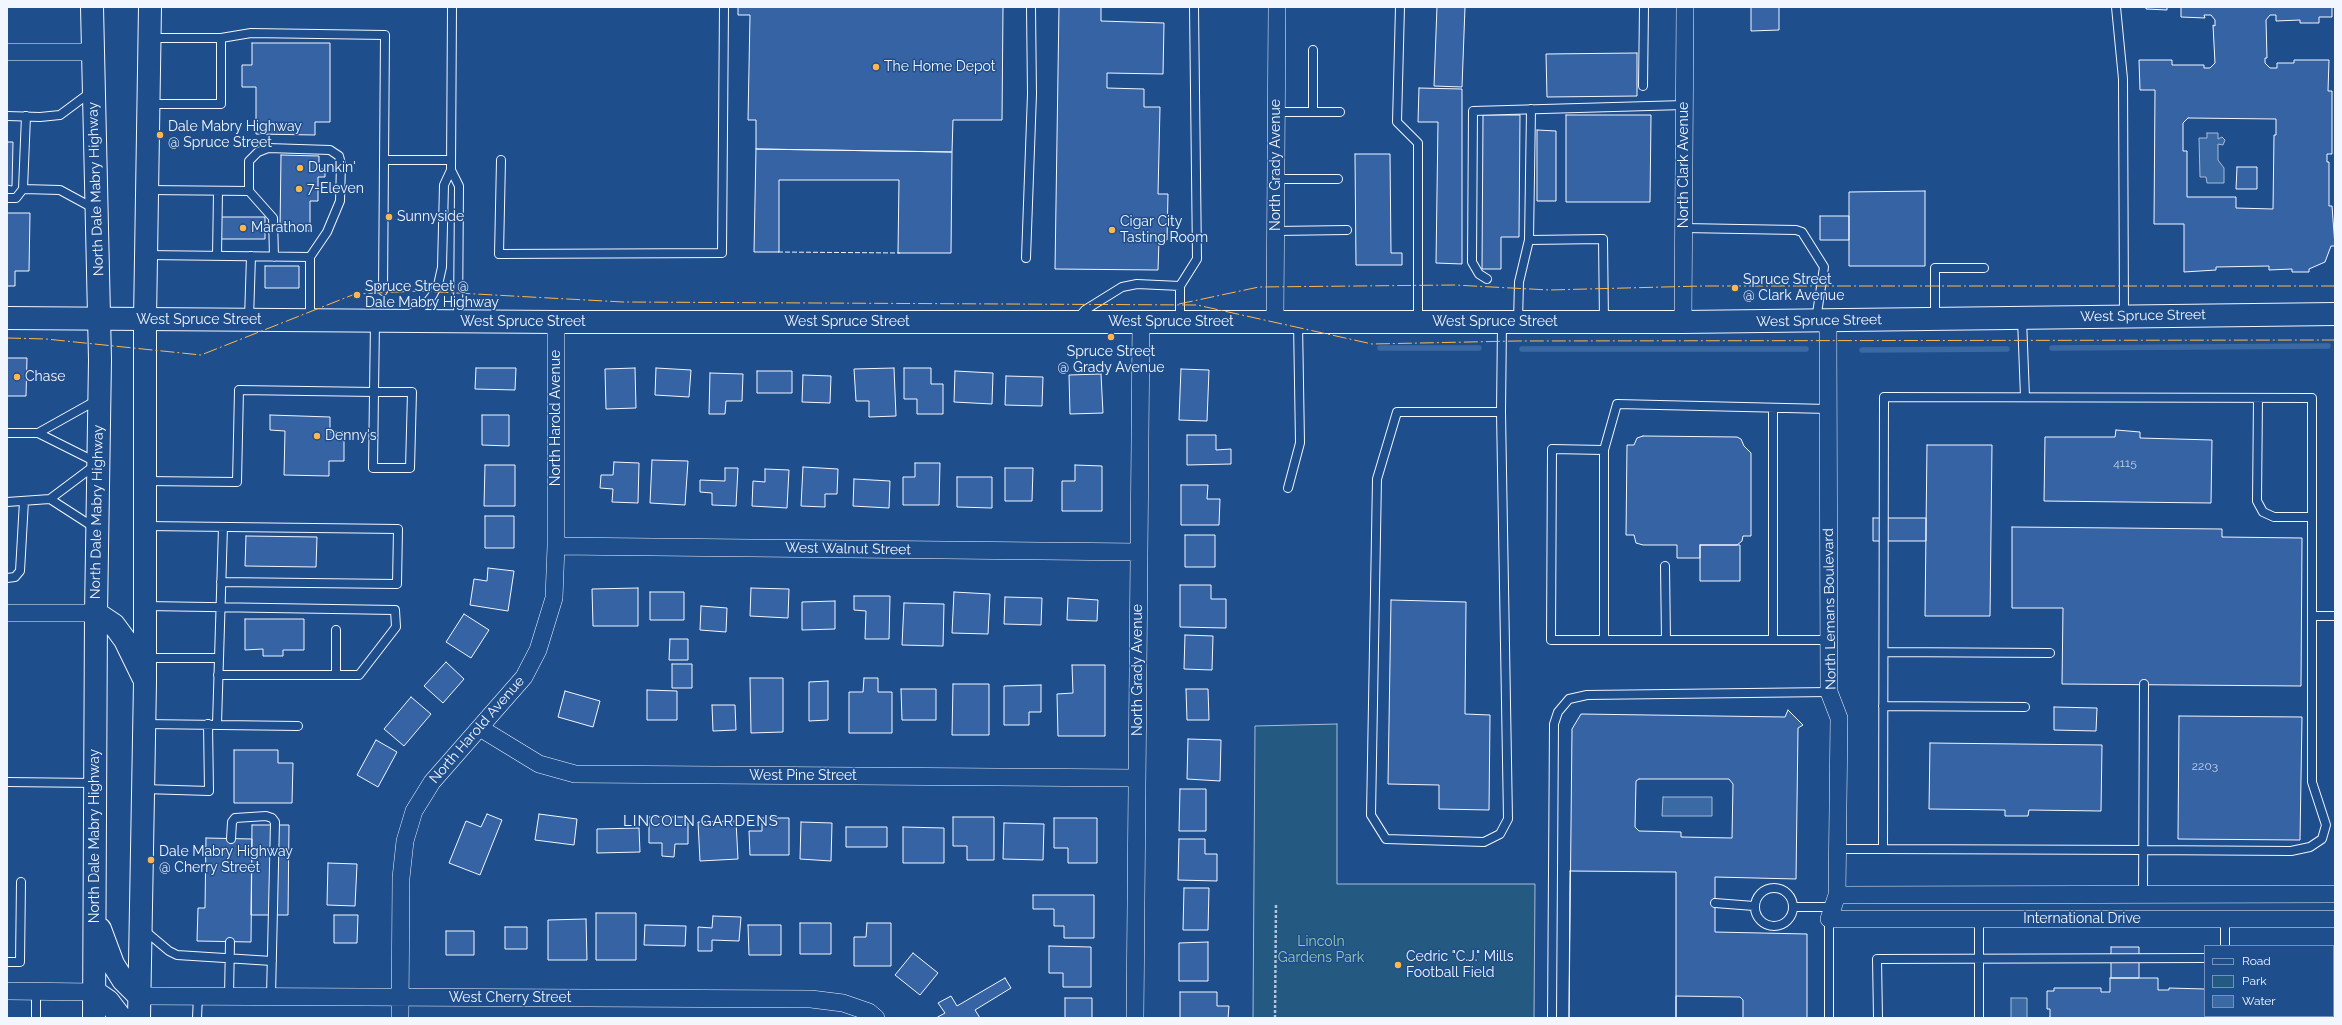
<!DOCTYPE html>
<style>
body{margin:0}
#map{position:relative;width:2342px;height:1025px;overflow:hidden;background:#1f4e8c;font-family:Raleway,sans-serif}
canvas{display:block}
.frame{position:absolute;inset:0;border:8px solid #f2f6ff;pointer-events:none}
.legend{position:absolute;left:2204px;top:945px;width:130px;height:72px;box-sizing:border-box;background:#1f4e8c;border:1px solid #7391ba;margin:0;padding:5px 7px;list-style:none;font-size:12px;color:#f2f6ff}
.legend li{display:flex;align-items:center;gap:8px;height:20px}
.legend b{width:20px;border:1px solid #7391ba}
</style>
<div id="map">
<canvas width="2342" height="1025"></canvas>
<div class="frame"></div>
<ul class="legend">
<li><b style="height:5px;background:#1f4e8c"></b>Road</li>
<li><b style="height:11px;background:#245a82"></b>Park</li>
<li><b style="height:11px;background:#3b69a3"></b>Water</li>
</ul>
</div>
<script>
const g = document.querySelector('canvas').getContext('2d');
g.lineJoin = 'round';
function fillPath(path, color) { g.fillStyle = color; g.fill(path, 'evenodd'); }
const shape = rows => new Path2D(rows.map(r => 'M' + r).join(''));
function trace(path, color, width, dash) { g.strokeStyle = color; g.lineWidth = width; g.lineCap = dash ? 'butt' : 'round'; g.setLineDash(dash || []); g.stroke(path); }
function write(font, color, halo, rows, align = 'center') {
  g.font = font + ' Raleway,sans-serif'; g.lineWidth = 3; g.setLineDash([]); g.textBaseline = 'middle'; g.strokeStyle = halo; g.fillStyle = color; for (const [text, x, y, turn = 0] of rows) {
    g.save(); g.translate(x, y); g.rotate((+turn || 0) * Math.PI / 180); g.textAlign = isNaN(turn) ? turn : align; if (halo) g.strokeText(text, 0, 0); g.fillText(text, 0, 0); g.restore();
  }
}
const green = shape([
 [1337,724,1337,884,1535,884,1534,1018,1253,1018,1255,726,1337,724]
]);
fillPath(green, '#245a82');
trace(green, '#a8bbd7', 1);
const water = shape([
 [2207,133,2218,133,2218,139,2222,137,2225,140,2223,145,2218,144,2218,160,2224,168,2224,183,2207,183,2206,177,2200,177,2199,138,2207,138,2207,133],
 [1663,797,1712,797,1712,816,1662,816,1663,797],
 [2011,998,2027,998,2027,1018,2011,1018,2011,998]
]);
fillPath(water, '#3b69a3');
trace(water, '#a8bbd7', 1);
trace(shape([
 [1380,348,1479,348],
 [2052,348,2328,346],
 [1522,349,1806,349],
 [1862,350,2007,349]
]), '#3b69a3', 5.5);
const building = shape([
 [738,7,1003,7,1002,120,953,120,952,152,756,149,756,120,748,120,750,15,738,15,738,7],
 [1059,7,1101,7,1101,21,1164,23,1163,74,1107,73,1107,88,1144,89,1144,107,1160,107,1158,194,1168,194,1167,240,1159,240,1158,270,1055,269,1059,7],
 [1437,7,1465,7,1462,87,1434,86,1437,7],
 [1751,7,1779,7,1779,30,1751,31,1751,7],
 [2146,7,2167,7,2167,10,2146,9,2146,7],
 [2181,7,2334,7,2332,7,2332,17,2319,17,2319,23,2300,23,2300,20,2276,21,2276,15,2270,15,2266,20,2267,58,2265,58,2265,63,2270,68,2277,68,2277,63,2294,63,2294,60,2329,60,2328,91,2332,91,2332,154,2327,154,2327,162,2329,162,2329,206,2332,206,2335,246,2331,246,2325,262,2309,269,2309,272,2292,272,2292,269,2269,270,2269,266,2216,267,2216,270,2184,272,2184,224,2154,224,2155,90,2140,90,2139,60,2172,60,2172,65,2204,65,2204,68,2210,68,2215,63,2213,25,2215,26,2215,20,2211,15,2204,15,2205,18,2181,17,2181,7],
 [2188,118,2276,119,2276,135,2274,135,2273,209,2236,208,2236,197,2187,197,2187,151,2183,151,2183,123,2188,118],
 [252,43,330,43,330,122,315,122,315,135,256,134,256,87,242,87,242,65,252,65,252,43],
 [1637,53,1637,96,1547,97,1546,54,1637,53],
 [1419,88,1462,89,1462,264,1436,263,1438,122,1418,122,1419,88],
 [1483,115,1520,115,1519,237,1501,237,1501,269,1482,269,1483,115],
 [1566,115,1651,115,1650,202,1566,202,1566,115],
 [1537,130,1556,131,1556,201,1537,201,1537,130],
 [7,142,13,142,12,186,7,185,7,142],
 [756,149,952,152,951,253,898,253,899,180,779,180,779,252,754,252,756,149],
 [1355,154,1390,154,1391,253,1402,253,1402,265,1356,265,1355,154],
 [281,155,319,156,319,169,325,169,325,177,318,177,318,201,310,201,310,231,280,231,281,155],
 [2237,167,2257,167,2257,189,2236,189,2237,167],
 [1925,191,1925,266,1849,266,1849,192,1925,191],
 [7,213,30,213,29,271,15,271,15,286,7,286,7,213],
 [1820,216,1849,216,1849,240,1820,240,1820,216],
 [220,217,265,217,265,239,220,239,220,217],
 [265,266,299,266,299,288,265,288,265,266],
 [7,358,27,358,26,396,7,396,7,358],
 [476,368,516,368,515,390,475,389,476,368],
 [635,368,636,408,606,409,605,369,635,368],
 [656,368,691,370,689,397,655,395,656,368],
 [894,368,896,416,869,417,869,401,856,401,854,369,894,368],
 [904,368,931,368,931,384,943,384,943,414,917,414,917,399,904,399,904,368],
 [1181,369,1209,370,1207,421,1179,420,1181,369],
 [757,371,792,371,792,393,757,393,757,371],
 [955,371,993,373,992,404,954,402,955,371],
 [710,373,743,374,742,401,726,401,725,414,709,414,710,373],
 [1101,374,1103,413,1070,414,1069,375,1101,374],
 [803,375,831,376,830,403,802,402,803,375],
 [1006,376,1043,377,1042,406,1005,405,1006,376],
 [270,415,330,417,330,432,344,432,344,461,329,461,329,476,284,475,285,431,270,430,270,415],
 [482,415,509,415,509,446,482,445,482,415],
 [2116,430,2140,432,2140,438,2212,440,2211,503,2044,501,2045,437,2115,437,2116,430],
 [1187,435,1216,435,1216,450,1231,449,1231,464,1187,465,1187,435],
 [1643,436,1737,437,1741,439,1744,446,1751,453,1751,536,1743,536,1742,541,1737,545,1700,545,1700,558,1677,558,1677,545,1643,545,1636,543,1634,535,1626,535,1627,445,1634,445,1637,438,1643,436],
 [1927,445,1992,445,1990,616,1925,616,1927,445],
 [652,460,688,461,685,505,650,503,652,460],
 [614,462,639,463,638,503,612,502,613,489,600,488,601,475,613,475,614,462],
 [915,463,940,463,939,505,903,505,903,477,915,477,915,463],
 [485,465,515,465,515,506,484,506,485,465],
 [1075,465,1102,466,1102,511,1062,511,1062,481,1075,481,1075,465],
 [803,467,838,469,837,494,825,494,825,507,801,506,803,467],
 [725,468,738,468,736,506,712,505,712,493,700,492,700,480,725,481,725,468],
 [1005,468,1033,468,1032,501,1005,501,1005,468],
 [765,469,789,470,787,508,752,506,753,481,765,482,765,469],
 [957,477,992,477,992,508,957,507,957,477],
 [854,479,890,481,889,508,853,506,854,479],
 [1181,485,1208,485,1207,499,1220,499,1219,525,1181,525,1181,485],
 [485,516,514,516,514,548,485,548,485,516],
 [1873,518,1926,518,1926,541,1873,541,1873,518],
 [2012,527,2222,529,2222,537,2302,538,2301,686,2062,684,2063,608,2012,608,2012,527],
 [1185,535,1215,535,1215,567,1185,567,1185,535],
 [246,536,317,537,316,567,245,566,246,536],
 [1700,545,1740,545,1740,581,1700,581,1700,545],
 [488,568,514,571,508,611,470,605,474,579,487,581,488,568],
 [1180,585,1211,585,1211,599,1226,599,1226,628,1180,627,1180,585],
 [638,588,638,626,593,626,592,589,638,588],
 [751,588,789,589,788,618,750,616,751,588],
 [650,592,684,592,684,620,650,620,650,592],
 [954,592,990,594,988,634,952,633,954,592],
 [854,596,890,596,889,639,865,639,866,611,854,610,854,596],
 [1005,597,1042,598,1041,625,1004,624,1005,597],
 [1068,598,1098,600,1097,621,1067,620,1068,598],
 [1391,600,1466,602,1465,714,1490,715,1489,810,1439,809,1439,785,1388,784,1391,600],
 [835,601,835,629,802,630,802,602,835,601],
 [904,603,944,604,943,646,902,645,904,603],
 [701,606,727,608,726,632,700,630,701,606],
 [464,614,489,630,471,658,446,642,464,614],
 [245,619,304,619,304,650,283,650,283,656,263,656,263,649,245,650,245,619],
 [1185,635,1213,636,1212,670,1184,669,1185,635],
 [670,639,688,639,688,660,669,660,670,639],
 [446,662,464,679,443,703,424,686,446,662],
 [672,664,692,664,692,688,672,688,672,664],
 [1072,665,1105,665,1105,736,1058,736,1057,694,1073,693,1072,665],
 [750,678,783,678,783,732,751,733,750,678],
 [864,678,878,678,878,692,892,692,892,733,849,733,849,692,863,692,864,678],
 [828,681,828,720,809,721,809,682,828,681],
 [953,684,989,684,989,735,952,735,953,684],
 [1041,685,1041,712,1029,712,1029,725,1004,725,1004,686,1041,685],
 [901,689,936,689,936,720,902,720,901,689],
 [1186,689,1208,689,1209,720,1187,720,1186,689],
 [647,690,677,691,677,720,647,720,647,690],
 [565,691,600,701,593,727,558,717,565,691],
 [411,697,431,714,404,746,384,729,411,697],
 [712,705,735,705,736,730,713,731,712,705],
 [2054,707,2097,708,2096,731,2054,730,2054,707],
 [1788,710,1803,725,1798,728,1796,879,1715,877,1715,932,1807,934,1807,1018,1743,1018,1743,1000,1740,997,1676,996,1676,1018,1569,1018,1572,729,1581,714,1785,717,1788,710],
 [1639,779,1729,779,1733,784,1732,838,1681,837,1681,832,1639,831,1635,827,1636,781,1639,779],
 [2179,716,2302,717,2300,840,2178,839,2179,716],
 [1188,739,1221,740,1220,781,1187,779,1188,739],
 [376,740,397,752,378,787,357,775,376,740],
 [1930,743,2102,745,2101,811,2029,810,2028,816,2005,816,2005,810,1929,809,1930,743],
 [234,750,278,750,278,763,293,763,292,803,234,803,234,750],
 [1180,789,1206,789,1206,831,1179,831,1180,789],
 [487,814,502,820,480,875,449,863,466,821,481,827,487,814],
 [539,814,577,819,574,845,535,840,539,814],
 [649,817,688,817,688,844,675,844,674,857,662,856,662,843,649,843,649,817],
 [953,817,994,817,994,860,967,860,967,846,953,846,953,817],
 [762,818,789,818,789,855,750,855,749,831,762,831,762,818],
 [1054,818,1097,818,1097,863,1068,863,1068,848,1054,848,1054,818],
 [736,821,738,859,700,861,698,822,736,821],
 [801,822,832,823,831,861,800,859,801,822],
 [1004,823,1044,824,1043,860,1003,859,1004,823],
 [252,825,289,825,288,915,251,915,252,825],
 [846,827,887,827,887,847,846,847,846,827],
 [903,827,944,828,944,863,903,863,903,827],
 [639,828,640,852,597,853,597,829,639,828],
 [206,838,252,839,251,942,197,941,198,908,205,908,206,838],
 [1179,839,1205,839,1205,854,1217,854,1217,881,1178,880,1179,839],
 [328,863,357,864,355,906,327,905,328,863],
 [1570,871,1676,872,1676,1018,1569,1018,1570,871],
 [1184,888,1209,888,1208,930,1183,930,1184,888],
 [1033,895,1094,895,1094,938,1064,938,1064,926,1054,926,1054,909,1033,909,1033,895],
 [596,913,636,913,636,960,596,960,596,913],
 [334,915,358,915,357,943,334,943,334,915],
 [713,916,741,917,739,941,712,940,712,951,698,951,698,927,712,928,713,916],
 [586,919,587,960,548,960,548,920,586,919],
 [800,923,831,923,831,954,800,954,800,923],
 [867,923,891,923,891,966,854,966,854,937,866,937,867,923],
 [645,925,686,926,685,946,644,945,645,925],
 [748,925,781,925,781,955,749,955,748,925],
 [505,927,527,927,527,949,505,949,505,927],
 [446,931,474,931,474,955,446,955,446,931],
 [1208,942,1208,981,1179,981,1179,943,1208,942],
 [1049,946,1091,947,1091,987,1063,987,1063,973,1049,973,1049,946],
 [2111,947,2139,947,2139,978,2111,978,2111,947],
 [913,953,938,973,920,995,895,975,913,953],
 [1005,978,1011,988,975,1010,980,1018,936,1018,945,1013,938,1003,951,996,957,1006,1005,978],
 [2110,978,2158,978,2158,990,2169,990,2169,988,2205,989,2205,1016,2230,1016,2230,1018,2047,1018,2050,1017,2050,1009,2047,1009,2047,991,2054,991,2054,988,2101,988,2101,992,2110,992,2110,978],
 [1180,992,1217,992,1217,1006,1229,1006,1228,1018,1180,1018,1180,992],
 [1065,998,1092,998,1092,1018,1065,1018,1065,998]
]);
fillPath(building, '#3563a3');
trace(building, '#f2f6ff', 1);
const lane = shape([
 [1400,7,1397,122,1418,143,1418,322],
 [2116,7,2123,79,2124,316],
 [150,38,221,38,251,33,385,35,383,291],
 [1313,50,1313,112],
 [1643,86,1644,7],
 [150,104,221,104,221,38],
 [1276,112,1340,112],
 [7,116,40,117,60,115,91,92],
 [384,160,451,160],
 [501,160,499,254,722,253,724,7],
 [451,170,459,186,458,321],
 [1276,179,1338,179],
 [23,189,26,116],
 [148,190,249,191],
 [7,198,16,198,23,189,60,190,95,209],
 [1684,228,1796,230,1802,232,1824,267,1816,320],
 [1276,231,1347,230],
 [1529,240,1603,239,1604,322],
 [147,255,310,257,310,320],
 [217,256,218,191],
 [274,257,273,218,249,191,249,161,258,152,268,148,330,150,339,156,341,164,340,201,327,232,310,257],
 [1026,258,1032,94,1031,7],
 [1487,279,1479,274,1472,262,1473,111,1684,105],
 [408,315,425,305,432,296,438,285,442,267,444,185,451,170,452,7],
 [1935,318,1935,268,1984,268],
 [249,319,251,256],
 [1077,319,1085,310,1122,287,1137,284,1180,286],
 [2022,319,2025,397],
 [1180,321,1180,286,1197,259,1194,7],
 [1518,322,1519,282,1529,240,1531,109],
 [2258,398,2257,501,2263,512,2274,517,2312,517],
 [1773,408,1773,640],
 [1501,412,1397,412,1377,479,1371,815,1386,839,1484,842,1500,834,1508,819,1501,412,1502,323],
 [7,433,38,433,98,463,50,499],
 [38,433,97,400],
 [1604,450,1552,449,1551,640,1829,640],
 [145,481,237,482,239,390,374,392,373,468,410,468,412,392,374,392,375,322],
 [1288,488,1300,443,1298,323],
 [7,502,50,499,95,528],
 [146,526,398,529,397,584,221,582],
 [1665,566,1666,640],
 [7,578,15,577,20,571,24,501],
 [146,606,395,610,396,627,359,675,218,675],
 [2312,616,2335,616],
 [1604,640,1604,450,1617,404,1828,409],
 [1884,652,2050,653],
 [145,658,218,658],
 [336,675,336,630],
 [1883,706,2025,707],
 [144,724,298,726],
 [217,724,223,527],
 [7,782,94,783],
 [144,789,209,791,208,724],
 [231,839,232,822,235,818,266,816,272,818,275,822,271,996],
 [1838,849,1883,849,2143,850,2291,851,2310,847,2322,839,2326,825,2312,782,2312,398,1884,397,1883,849],
 '1755 907a19 19 0 1 1 38 0a19 19 0 1 1-38 0Z',
 [2143,895,2144,684],
 [1715,903,1754,906],
 [1793,907,1833,907],
 [1979,919,1979,1018],
 [2225,919,2225,946],
 [144,930,169,951,177,955,272,961],
 [7,962,20,962,21,882],
 [229,996,230,942],
 [2252,1016,2252,1018],
 [2303,1016,2303,1018],
 [36,1018,36,991],
 [197,1018,198,996],
 [1552,1018,1554,724,1558,712,1569,699,1587,695,1829,692],
 [1829,1018,1829,919],
 [1878,1018,1877,959,2205,958]
]);
const street = shape([
 [7,52,92,52],
 [1828,321,1829,692,1839,718,1837,895,1829,919,2335,919],
 [1275,322,1277,7],
 [1683,322,1685,7],
 [556,546,1139,552],
 [7,613,96,613],
 [480,728,539,764,575,774,1137,778],
 [1837,895,2335,894],
 [7,991,95,992],
 [139,996,811,999,843,1003,869,1012,876,1018],
 [400,1018,401,878,405,841,414,811,432,782,524,677,538,650,554,598,556,546,556,322],
 [1135,1018,1141,323]
]);
const secondary = shape([
 [7,318,556,322,1683,322,2335,314]
]);
const primary = shape([
 [92,7,100,360,96,613,94,1018],
 [96,613,114,625,125,640,143,677],
 [100,929,113,964,123,980,139,996],
 [95,992,108,1001,121,1018],
 [139,1018,145,682,145,320,150,7]
]);
trace(lane, '#f2f6ff', 10);
trace(street, '#f2f6ff', 18);
trace(secondary, '#f2f6ff', 24);
trace(primary, '#f2f6ff', 24);
trace(shape([
 [1275,1018,1276,904]
]), '#b3c4dc', 2.5, [3, 2]);
trace(lane, '#1f4e8c', 8);
trace(street, '#1f4e8c', 17);
trace(secondary, '#1f4e8c', 22);
trace(primary, '#1f4e8c', 22);
trace(shape([
 [778,252,900,253]
]), '#f2f6ff', 1, [5, 2]);
trace(shape([
 [1179,304,1259,287,1454,285,1549,290,1702,286,2335,286],
 [7,338,46,339,201,355,355,294,420,291,623,302,1197,305,1372,344,1517,341,2335,340]
]), '#ffb74d', 1, [14, 3, 2, 3]);
for (const [x, y, r, color] of [
 [876,67,4,"#ffb74d"],
 [160,135,4,"#ffb74d"],
 [300,168,4,"#ffb74d"],
 [299,189,4,"#ffb74d"],
 [389,217,4,"#ffb74d"],
 [243,228,4,"#ffb74d"],
 [1112,230,4,"#ffb74d"],
 [1735,288,4,"#ffb74d"],
 [357,295,4,"#ffb74d"],
 [1111,337,4,"#ffb74d"],
 [17,377,4,"#ffb74d"],
 [317,436,4,"#ffb74d"],
 [151,860,4,"#ffb74d"],
 [1398,965,4,"#ffb74d"]
]) { const dot = new Path2D(); dot.arc(x, y, r, 0, 2 * Math.PI); g.fillStyle = color; g.fill(dot); trace(dot, '#1f4e8c', 1.5); }
write('12px', '#c3d1e8', null, [
 ["4115",2125,463],
 ["2203",2205,766]
]);
write('14px', '#f2f6ff', '#1f4e8c', [
 ["The Home Depot",884,67],
 ["Dale Mabry Highway",168,127],
 ["@ Spruce Street",168,143],
 ["Dunkin'",308,168],
 ["7-Eleven",307,189],
 ["Sunnyside",397,217],
 ["Cigar City",1120,222],
 ["Tasting Room",1120,238],
 ["Marathon",251,228],
 ["Spruce Street",1743,280],
 ["@ Clark Avenue",1743,296],
 ["Spruce Street @",365,287],
 ["Dale Mabry Highway",365,303],
 ["Spruce Street",1111,352,"center"],
 ["@ Grady Avenue",1111,368,"center"],
 ["Chase",25,377],
 ["Denny's",325,436],
 ["Dale Mabry Highway",159,852],
 ["@ Cherry Street",159,868],
 ["Cedric \"C.J.\" Mills",1406,957],
 ["Football Field",1406,973]
], 'left');
write('14px', '#f2f6ff', '#1f4e8c', [
 ["North Grady Avenue",1276,165,-90],
 ["North Clark Avenue",1684,165,-90],
 ["North Dale Mabry Highway",96,189,-92],
 ["West Spruce Street",2143,316,-1],
 ["West Spruce Street",199,320],
 ["West Spruce Street",1819,321,-1],
 ["West Spruce Street",523,322],
 ["West Spruce Street",847,322],
 ["West Spruce Street",1171,322],
 ["West Spruce Street",1495,322],
 ["North Harold Avenue",556,418,-90],
 ["North Dale Mabry Highway",97,512,-89],
 ["West Walnut Street",848,549,1],
 ["North Lemans Boulevard",1830,609,-91],
 ["North Grady Avenue",1138,670,-90],
 ["North Harold Avenue",477,730,-49],
 ["West Pine Street",803,776],
 ["North Dale Mabry Highway",95,836,-90],
 ["International Drive",2082,919],
 ["West Cherry Street",510,998]
]);
write('14px', '#97c8a6', '#1f4e8c', [
 ["Lincoln",1321,942],
 ["Gardens Park",1321,958]
]);
g.letterSpacing = '1px';
write('15px', '#f2f6ff', '#1f4e8c', [
 ["LINCOLN GARDENS",701,821]
]);
g.letterSpacing = '0px';
</script>
